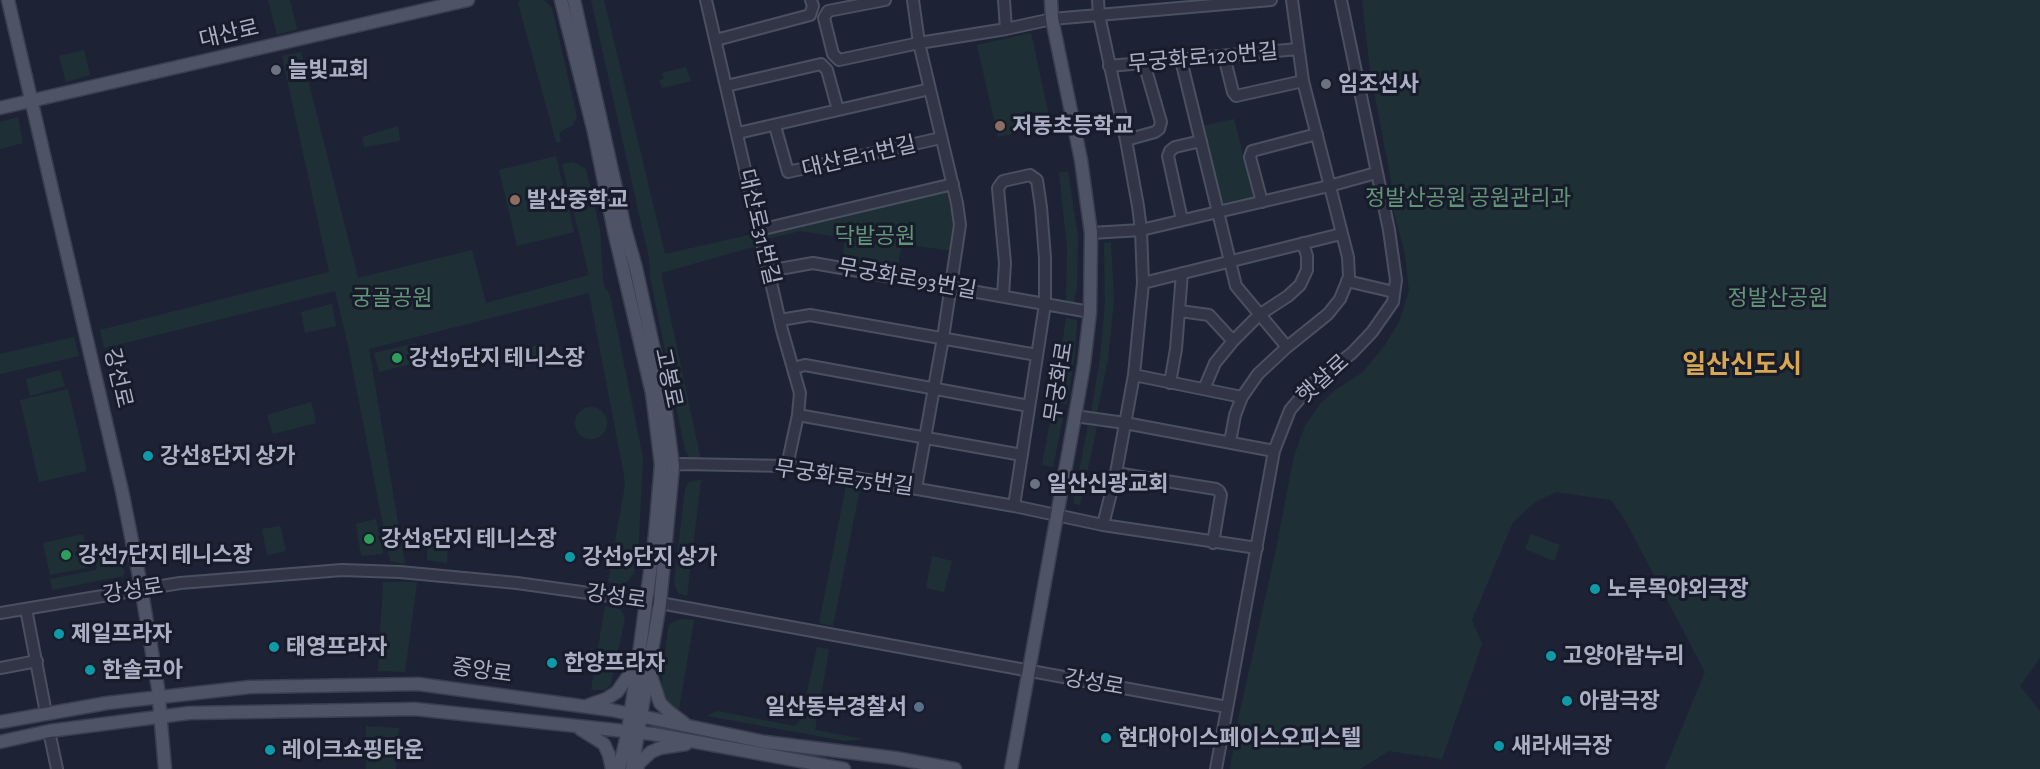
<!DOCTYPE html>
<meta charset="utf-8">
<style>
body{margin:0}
canvas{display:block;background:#1d2335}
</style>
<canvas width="2040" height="769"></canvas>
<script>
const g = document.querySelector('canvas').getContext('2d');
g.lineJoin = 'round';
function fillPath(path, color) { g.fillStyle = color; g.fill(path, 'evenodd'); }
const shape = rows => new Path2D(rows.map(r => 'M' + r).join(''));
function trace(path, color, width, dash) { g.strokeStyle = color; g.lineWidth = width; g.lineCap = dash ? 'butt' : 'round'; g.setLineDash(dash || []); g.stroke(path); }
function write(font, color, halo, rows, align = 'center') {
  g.font = font + ' "Alegreya Sans","Noto Sans KR",sans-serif'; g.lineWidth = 6; g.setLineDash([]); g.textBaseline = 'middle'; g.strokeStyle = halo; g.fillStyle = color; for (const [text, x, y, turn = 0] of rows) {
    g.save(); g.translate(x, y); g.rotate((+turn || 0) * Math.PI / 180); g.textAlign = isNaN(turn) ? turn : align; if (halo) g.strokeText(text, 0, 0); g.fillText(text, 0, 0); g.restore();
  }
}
fillPath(shape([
 [268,0,290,0,297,29,277,35],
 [522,0,544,0,552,8,577,117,572,126,563,130,559,133,561,142,556,142,524,25,518,2],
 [591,0,604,0,665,254,753,234,755,239,756,246,661,273,701,461,689,458,685,450,650,276,649,258],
 [1362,0,2040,0,2040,658,2020,686,2040,711,2040,769,1665,769,1705,672,1625,520,1611,500,1556,492,1535,502,1513,522,1472,620,1482,644,1442,759,1389,751,1360,769,1230,769,1239,716,1276,549,1294,456,1305,426,1320,404,1334,391,1362,373,1385,345,1400,320,1409,291,1405,254,1394,212,1392,186,1370,70],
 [1031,33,1051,125,998,137,977,45],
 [84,50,90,75,66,82,59,56],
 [301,52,358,278,472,250,486,303,589,275,562,164,574,162,586,169,600,230,603,279,605,288,610,295,643,458,638,558,634,573,627,582,619,584,608,582,625,485,624,475,589,293,369,349,405,564,390,561,348,345,335,291,104,348,100,330,329,272,282,56],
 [686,67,691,81,662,88,659,80,664,79,662,73],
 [18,117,23,143,0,149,0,122],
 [1234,119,1254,199,1222,207,1201,126],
 [398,126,400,141,364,147,362,137],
 [556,156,574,232,517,246,499,170],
 [1068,171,1078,237,1077,288,1074,302,1066,301,1067,248,1059,173],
 [949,188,957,225,953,251,917,246,901,248,896,275,842,265,845,238,801,231,767,239,766,231],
 [1111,242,1114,301,1108,359,1097,413,1091,412,1100,358,1105,302,1104,243],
 [332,304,336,326,305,333,301,312],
 [1066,318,1077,320,1075,354,1067,404,1054,402],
 [74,337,79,356,0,374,0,354],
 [416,343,420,362,379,372,374,353],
 [542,344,547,362,523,367,519,350],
 [60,370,65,386,30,396,26,379],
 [68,389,87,471,39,482,20,400],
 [311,402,316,423,273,434,267,415],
 '575 423a16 16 0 1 1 32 0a16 16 0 1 1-32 0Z',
 [1051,416,1063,418,1053,467,1042,465],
 [1088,425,1097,427,1080,505,1073,503],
 [701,480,687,596,678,593,674,584,685,489,689,482],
 [846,486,860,488,833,626,819,623],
 [376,519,383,554,361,556,356,524],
 [280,526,286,551,267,555,262,529],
 [83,534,90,567,50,575,43,543],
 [428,534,448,535,447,563,427,560],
 [1531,534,1560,545,1554,561,1525,549],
 [117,542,125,574,123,576,52,590,50,579,96,570,97,568,92,548],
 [932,556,952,561,944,592,926,588],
 [383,582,417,582,405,672,378,671],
 [605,606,620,609,625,618,611,684,605,690,591,690],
 [681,619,694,620,679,709,667,704,663,699,661,686,668,628,671,623],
 [817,647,829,649,815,730,864,739,845,741,707,716,717,711,795,726,801,719],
 [366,726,399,728,396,769,366,769]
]), '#1f2f36');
const minor = shape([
 [706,0,782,330,800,393,798,415,787,466],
 [885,0,828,11,824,18,833,54,839,60,919,43,1006,29,1004,0],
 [913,0,919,43,957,203,960,225,943,338,916,488],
 [1098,0,1099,15,1126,140,1138,206,1141,230,1143,283,1134,375,1116,473,1103,525],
 [1006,29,1052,19,1271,0],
 [716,40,810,15,813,6,811,0],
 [1224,56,1233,92,1236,96,1303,81],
 [1181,60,1236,286,1287,347],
 [1109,66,1298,49],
 [726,86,821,64,827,70,838,110],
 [775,126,788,172,941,138],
 [738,133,930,89],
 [1126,140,1155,132,1159,129,1161,122,1144,63],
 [1262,202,1250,157,1252,151,1317,134],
 [1182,220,1168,156,1170,151,1175,147,1201,141],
 [759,230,953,184],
 [1091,233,1141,230,1329,186,1376,173],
 [768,271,813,263,1090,312],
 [1347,281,1394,292],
 [1143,283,1341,234],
 [1003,296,1005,263,998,188,1003,181,1030,175,1037,180,1041,207,1045,258,1045,304,1014,506],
 [1180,311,1209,315,1233,341],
 [780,320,810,315,1037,355],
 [794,368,805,365,1029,406],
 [1134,375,1242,397],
 [1170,383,1176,349,1182,273],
 [1204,389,1215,363,1233,341,1259,315,1288,296,1300,285,1307,270,1307,256,1303,243],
 [798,415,1022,455],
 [1075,416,1125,423,1274,451],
 [1230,442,1235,415,1242,397,1258,374,1287,347,1328,314,1340,299,1349,277,1348,257,1303,81,1292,0],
 [673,466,682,464,787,466,1014,506,1103,525,1257,548],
 [1116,473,1216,489,1219,491,1221,495,1213,543],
 [26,609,46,713],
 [0,613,180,583,342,570,400,572,517,583,660,603,1227,707],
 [0,668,37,661],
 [49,731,57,769],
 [1216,769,1274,451,1290,410,1313,383,1352,353,1372,332,1393,302,1396,280,1389,230,1341,0]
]);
const major = shape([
 [8,0,122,491,140,581,158,688,165,769],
 [561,0,594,132,614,231,652,393,661,464,655,535,638,662,628,731,619,769],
 [574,0,625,229,636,268,663,391,673,466,660,603,632,769],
 [0,108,468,0],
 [651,676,660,703,668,711,684,723],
 [589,705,606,699,617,692,636,665],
 [0,722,107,703,250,687,418,684,611,710,765,742,895,758,955,769],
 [580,729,604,744,609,755,612,769],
 [0,742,49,731,189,713,415,709,653,734,844,769],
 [637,769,639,763,651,752,660,748,686,744],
 [1011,769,1075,416,1084,364,1090,312,1091,233,1081,160,1052,19,1051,0]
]);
trace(minor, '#4b5061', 14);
trace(major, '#3a3f4f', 15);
trace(minor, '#313546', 10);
trace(major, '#4e5366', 12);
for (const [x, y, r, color] of [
 [276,70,6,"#6b7280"],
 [1326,84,6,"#6b7280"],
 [1000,126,6,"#8d6e63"],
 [515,200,6,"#8d6e63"],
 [397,358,6,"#2e9e5b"],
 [148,456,6,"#0f9aa8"],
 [1035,484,6,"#6b7280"],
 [369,539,6,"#2e9e5b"],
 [66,555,6,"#2e9e5b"],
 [570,557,6,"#0f9aa8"],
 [1595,589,6,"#0f9aa8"],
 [59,634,6,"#0f9aa8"],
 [274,647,6,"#0f9aa8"],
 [1551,656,6,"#0f9aa8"],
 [552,663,6,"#0f9aa8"],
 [90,670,6,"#0f9aa8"],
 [1567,701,6,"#0f9aa8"],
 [919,707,6,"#5c6f8a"],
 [1106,738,6,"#0f9aa8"],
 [1499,746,6,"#0f9aa8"],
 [270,750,6,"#0f9aa8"]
]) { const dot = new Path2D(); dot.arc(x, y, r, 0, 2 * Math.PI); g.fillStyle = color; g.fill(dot); trace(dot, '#171b2a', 2); }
write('22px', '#aaafc4', '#171b2a', [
 ["대산로",229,34,-13],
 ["무궁화로120번길",1203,58,-5],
 ["대산로11번길",859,157,-13],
 ["대산로31번길",759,227,77],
 ["무궁화로93번길",907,279,10],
 ["강선로",118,378,77],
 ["고봉로",668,378,78],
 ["햇살로",1323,379,-42],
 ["무궁화로",1059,382,-81],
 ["무궁화로75번길",844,478,8],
 ["강성로",133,591,-9],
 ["강성로",616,597,8],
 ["중앙로",482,671,8],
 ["강성로",1094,683,10]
]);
write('bold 22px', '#aaafc4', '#171b2a', [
 ["늘빛교회",288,70],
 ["임조선사",1338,84],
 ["저동초등학교",1012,126],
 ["발산중학교",527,200],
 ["강선9단지 테니스장",409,358],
 ["강선8단지 상가",160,456],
 ["일산신광교회",1047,484],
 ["강선8단지 테니스장",381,539],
 ["강선7단지 테니스장",78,555],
 ["강선9단지 상가",582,557],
 ["노루목야외극장",1607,589],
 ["제일프라자",71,634],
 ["태영프라자",286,647],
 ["고양아람누리",1563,656],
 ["한양프라자",564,663],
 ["한솔코아",102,670],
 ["아람극장",1579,701],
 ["일산동부경찰서",907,707,"right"],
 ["현대아이스페이스오피스텔",1118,738],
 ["새라새극장",1511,746],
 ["레이크쇼핑타운",282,750]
], 'left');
write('22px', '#629478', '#171b2a', [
 ["정발산공원 공원관리과",1468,198],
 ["닥밭공원",875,236],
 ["궁골공원",392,298],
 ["정발산공원",1778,298]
]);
write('bold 26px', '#d7a752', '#171b2a', [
 ["일산신도시",1742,365]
]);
</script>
